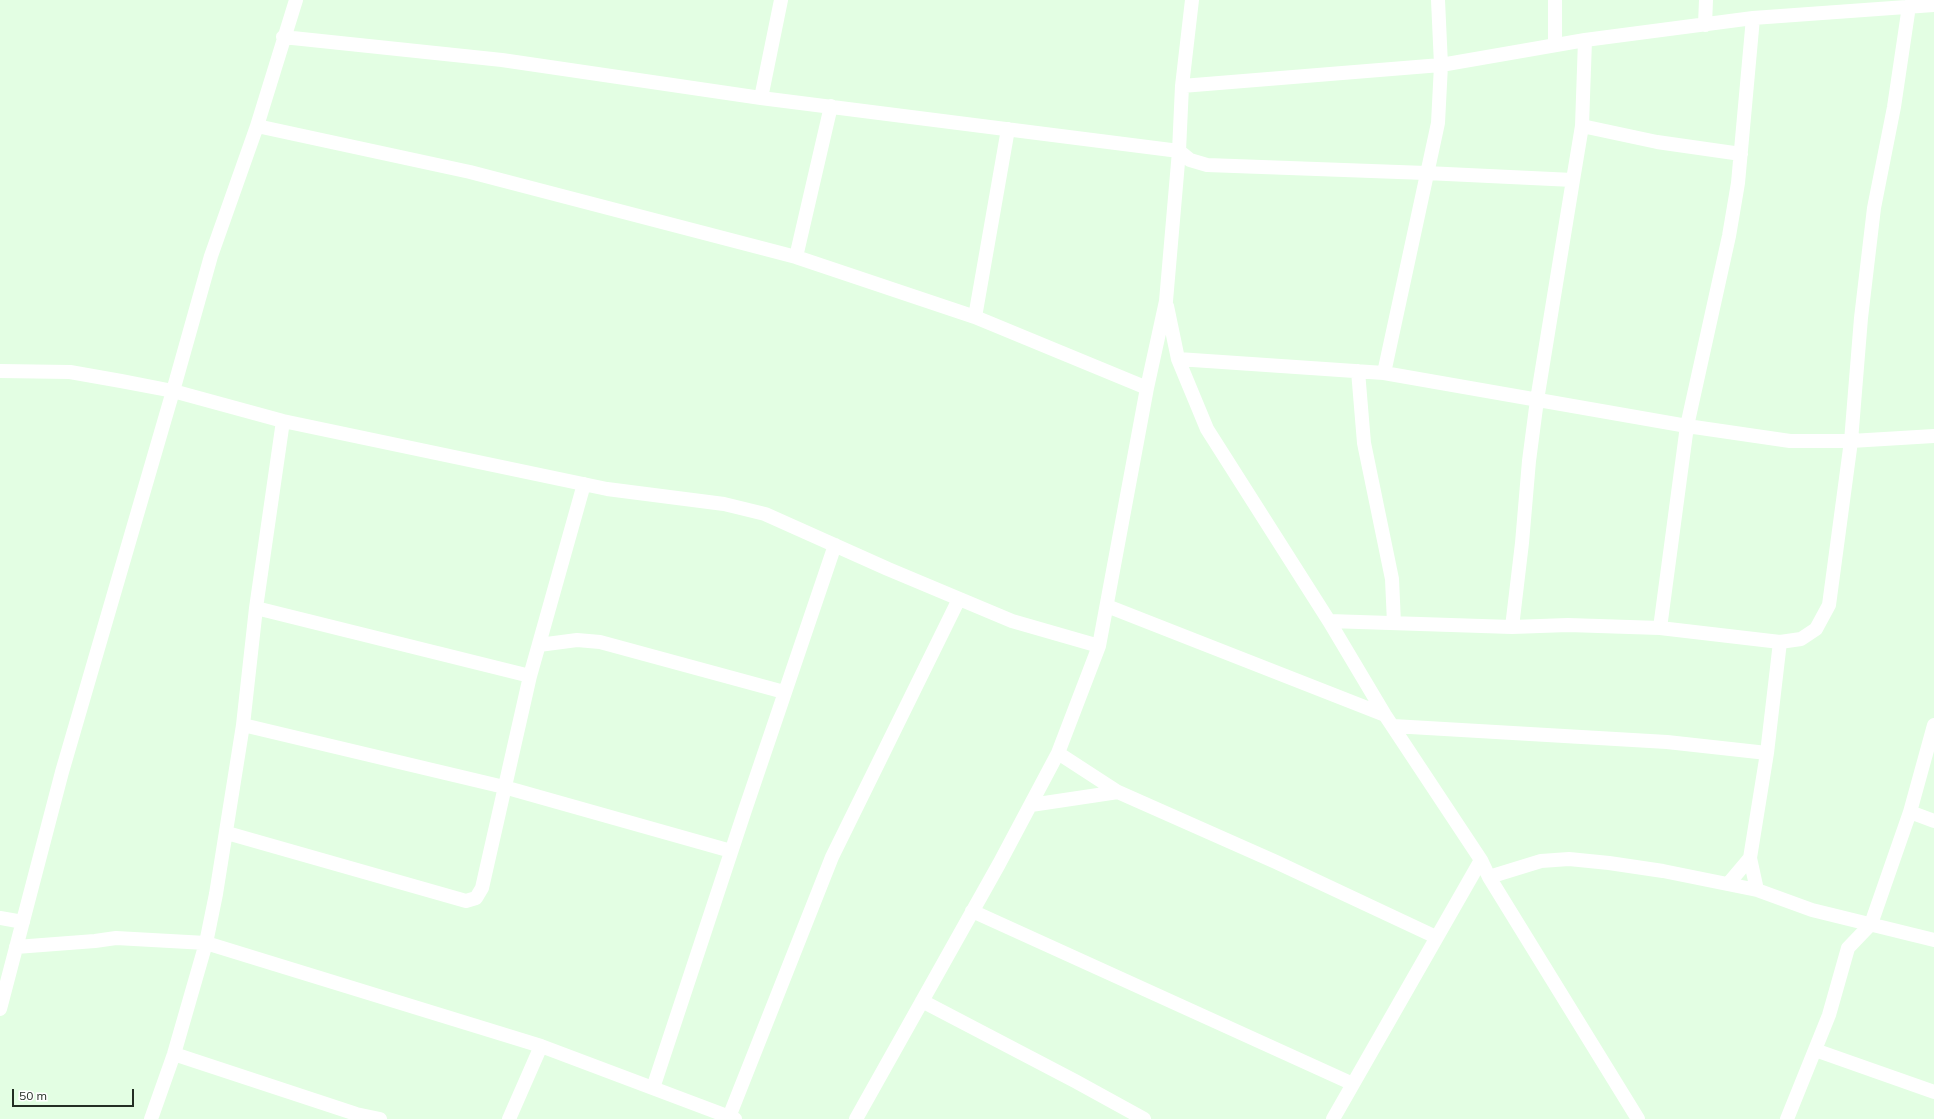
<!DOCTYPE html>
<style>
body{margin:0}
#map{position:relative;width:1934px;height:1119px;overflow:hidden;background:#e3fee3;font-family:Mulish,sans-serif}
canvas{display:block}
.scale{position:absolute;left:12px;top:1089px;width:122px;height:18px;box-sizing:border-box;border:2px solid #242e24;border-top:0;padding-left:5px;font-size:12px;line-height:14px;white-space:nowrap;color:#242e24;-webkit-text-stroke:3px #fff;paint-order:stroke}
</style>
<div id="map">
<canvas width="1934" height="1119"></canvas>
<div class="scale">50 m</div>
</div>
<script>
const g = document.querySelector('canvas').getContext('2d');
g.lineJoin = 'round';
const shape = rows => new Path2D(rows.map(r => 'M' + r).join(''));
function trace(path, color, width, dash) { g.strokeStyle = color; g.lineWidth = width; g.lineCap = dash ? 'butt' : 'round'; g.setLineDash(dash || []); g.stroke(path); }
trace(shape([
 [1705,25,1706,0],
 [283,37,502,60,761,98,1179,151,1190,160,1207,165,1426,173,1573,180,1582,126,1585,40],
 [1555,45,1555,0],
 [1182,86,1441,65,1585,40,1753,18,1934,5],
 [761,98,781,0],
 [257,126,470,172,796,257,975,317,1147,388],
 [1582,126,1657,142,1741,154],
 [796,257,831,106],
 [1167,306,1178,359,1207,429,1329,621,1385,715,1481,860,1489,877,1638,1119],
 [975,317,1008,129],
 [1178,359,1384,373,1687,426,1790,441,1851,441,1934,436],
 [0,371,70,372,121,381,173,391,283,421,607,489,724,504,765,514,888,569,1012,621,1099,646],
 [1358,371,1364,443,1392,579,1394,623],
 [1384,373,1438,123,1441,65,1438,0],
 [1107,606,1385,715],
 [256,608,530,676],
 [1329,621,1512,627,1568,625,1660,628,1780,642,1801,639,1816,629,1829,605,1851,441,1861,318,1874,208,1894,107,1909,6],
 [1512,627,1522,543,1529,461,1537,400,1573,180],
 [1660,628,1687,426,1729,236,1738,183,1753,18],
 [539,645,577,640,600,642,784,692],
 [243,725,504,787,731,851],
 [1393,726,1667,742,1767,753],
 [1058,753,1118,792,1276,862,1436,937],
 [1031,805,1118,792],
 [1910,812,1934,821],
 [227,833,466,901,476,898,482,888,530,676,584,484],
 [1489,877,1541,861,1569,859,1609,863,1663,871,1757,890,1812,910,1934,940],
 [1728,884,1750,858],
 [1757,890,1750,858,1767,753,1780,642],
 [972,911,1353,1084],
 [0,918,23,922],
 [16,947,95,941,116,938,206,943,541,1046,735,1119],
 [922,1001,1075,1081,1144,1119],
 [0,1009,62,772,173,391,211,256,257,126,296,0],
 [1815,1050,1934,1092],
 [174,1054,356,1114,380,1119],
 [653,1088,744,813,835,545],
 [729,1117,832,857,959,599],
 [151,1119,174,1054,206,943,216,894,243,725,256,608,283,421],
 [509,1119,541,1046],
 [856,1119,999,864,1058,753,1099,646,1147,388,1166,301,1179,151,1182,86,1192,0],
 [1333,1119,1481,860],
 [1787,1119,1829,1015,1848,948,1871,924,1910,812,1934,725]
]), '#fff', 14);
</script>
